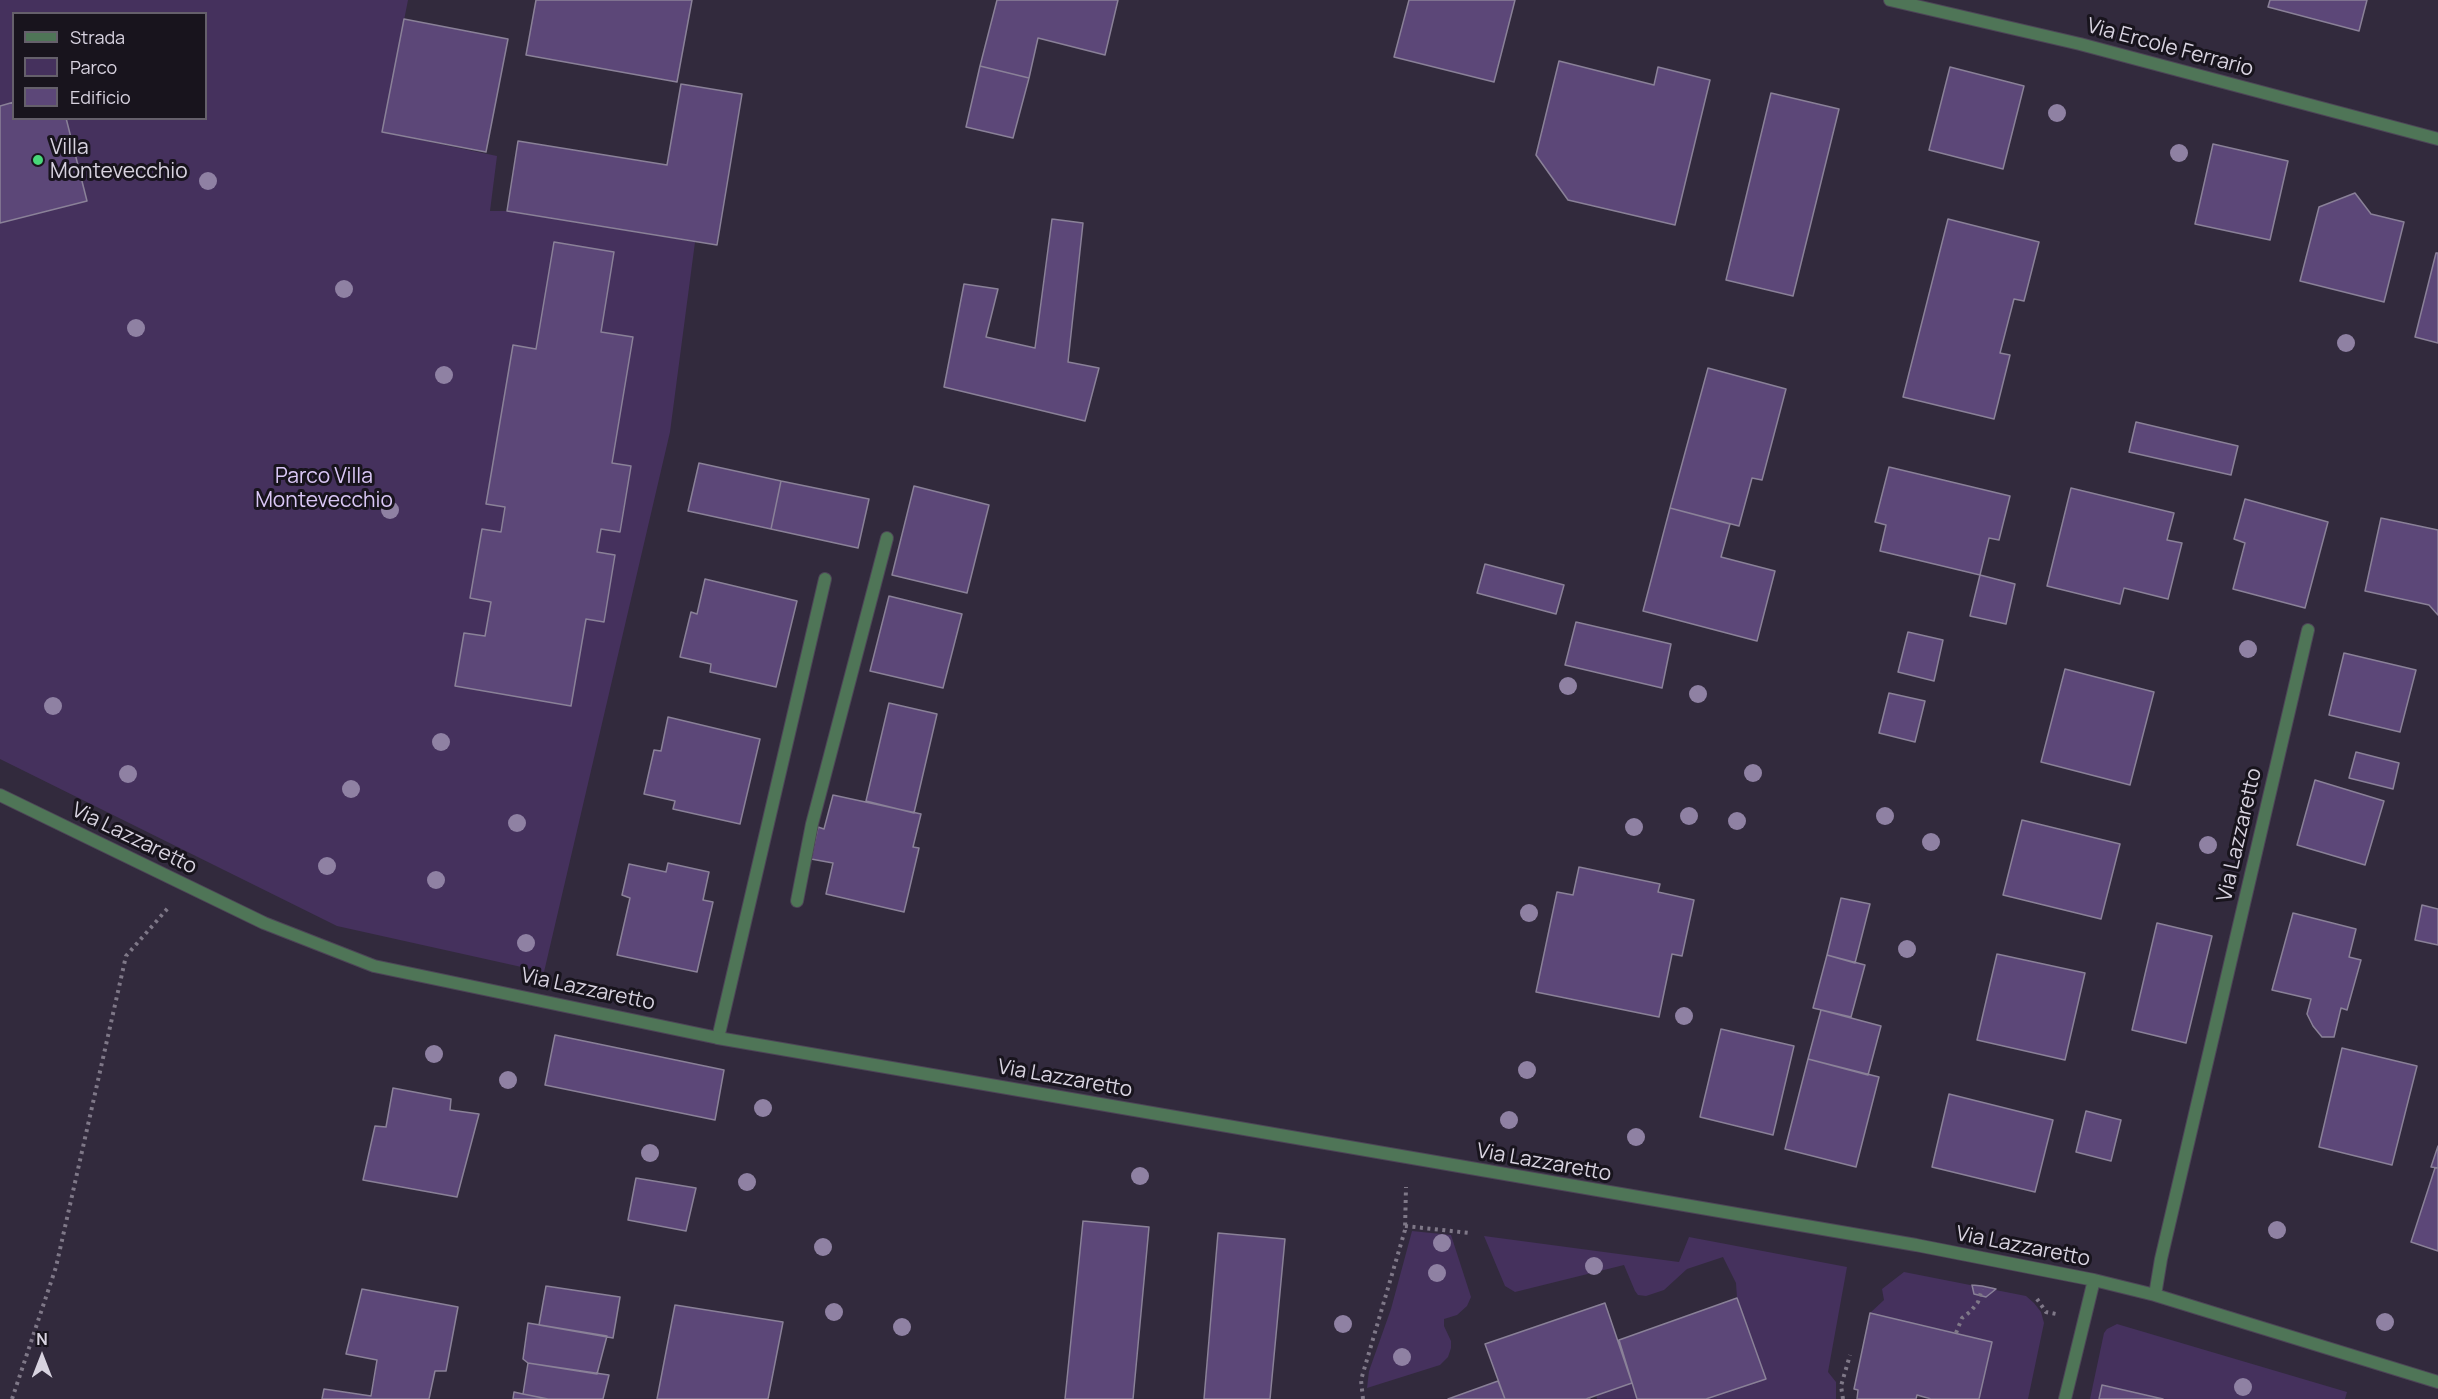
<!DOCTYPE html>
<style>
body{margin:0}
#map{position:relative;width:2438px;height:1399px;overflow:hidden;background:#322a3d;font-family:Manrope,sans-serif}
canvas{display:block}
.legend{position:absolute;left:12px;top:12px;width:195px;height:108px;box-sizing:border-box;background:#18141d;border:2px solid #65606b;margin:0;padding:8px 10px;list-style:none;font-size:18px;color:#d8d3e0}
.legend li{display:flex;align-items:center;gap:12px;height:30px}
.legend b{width:30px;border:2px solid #65606b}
.north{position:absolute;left:12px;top:1327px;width:60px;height:60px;-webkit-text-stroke:4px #18141d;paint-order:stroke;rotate:0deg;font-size:16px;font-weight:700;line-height:24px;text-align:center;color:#d8d3e0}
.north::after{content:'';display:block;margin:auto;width:21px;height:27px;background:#d8d3e0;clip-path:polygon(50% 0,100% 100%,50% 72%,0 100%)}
</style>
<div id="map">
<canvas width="2438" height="1399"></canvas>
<ul class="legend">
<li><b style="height:8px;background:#4f7557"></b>Strada</li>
<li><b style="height:16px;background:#45315d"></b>Parco</li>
<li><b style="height:16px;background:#5c4778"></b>Edificio</li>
</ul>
<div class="north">N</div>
</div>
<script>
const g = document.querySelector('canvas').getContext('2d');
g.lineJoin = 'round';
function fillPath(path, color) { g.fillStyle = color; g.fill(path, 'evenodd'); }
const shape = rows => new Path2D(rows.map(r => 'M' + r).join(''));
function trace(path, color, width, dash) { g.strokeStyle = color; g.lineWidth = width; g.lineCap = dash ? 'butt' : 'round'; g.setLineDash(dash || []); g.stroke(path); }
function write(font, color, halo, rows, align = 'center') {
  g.font = font + ' Manrope,sans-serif'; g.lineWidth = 6; g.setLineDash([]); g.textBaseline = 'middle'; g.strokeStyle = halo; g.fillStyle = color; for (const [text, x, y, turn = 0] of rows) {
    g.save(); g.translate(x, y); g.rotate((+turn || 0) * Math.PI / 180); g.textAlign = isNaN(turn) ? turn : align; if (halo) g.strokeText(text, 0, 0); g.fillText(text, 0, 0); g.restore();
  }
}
fillPath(shape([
 [0,0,408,0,382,132,497,156,490,211,507,211,695,242,670,432,544,972,337,926,0,759],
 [14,14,206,14,206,118,14,118],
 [1412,1231,1451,1235,1471,1297,1467,1306,1457,1315,1444,1319,1444,1326,1451,1341,1451,1348,1448,1357,1440,1365,1367,1388,1369,1371,1391,1309],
 [1484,1236,1679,1262,1689,1237,1847,1267,1828,1372,1836,1382,1836,1399,1706,1399,1766,1379,1737,1298,1736,1283,1723,1257,1687,1269,1664,1290,1646,1296,1638,1295,1635,1291,1624,1265,1515,1292,1505,1286],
 [1904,1272,2026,1296,2034,1303,2041,1312,2044,1323,2028,1399,1979,1399,1992,1342,1870,1313,1884,1300,1882,1289],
 [2117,1324,2347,1392,2345,1399,2163,1399,2102,1385,2099,1399,2090,1399,2104,1333,2107,1329],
 [1632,1383,1637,1399,1597,1399,1596,1395]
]), '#45315d');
const building = shape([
 [536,0,692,0,677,82,526,55,536,0],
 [997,0,1118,0,1105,55,1038,38,1029,78,980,66,997,0],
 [1409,0,1515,0,1494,82,1394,57,1409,0],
 [2270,0,2367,0,2359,31,2268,7,2270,0],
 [404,19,508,39,486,152,382,132,404,19],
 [1559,61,1654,85,1658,67,1710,80,1675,225,1568,200,1536,155,1559,61],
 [980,66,1029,78,1013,138,966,127,980,66],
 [1950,67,2024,86,2003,169,1929,150,1950,67],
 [681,84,742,94,717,245,507,211,518,141,667,165,681,84],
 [1771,93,1839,109,1793,296,1726,280,1771,93],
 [14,102,14,118,66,118,87,201,0,223,0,106,14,102],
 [2213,144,2288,161,2270,240,2195,224,2213,144],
 [2355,193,2371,214,2404,222,2384,302,2300,281,2319,207,2355,193],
 [1052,219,1083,223,1068,362,1099,368,1085,421,944,387,964,284,998,289,986,337,1035,348,1052,219],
 [1948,219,2039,242,2024,301,2014,299,2000,353,2010,355,1994,419,1903,397,1948,219],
 [554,242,614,252,601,332,633,337,612,463,631,466,620,532,601,529,597,552,615,555,604,622,586,619,571,706,455,686,464,633,485,636,491,602,470,598,482,529,501,532,505,507,486,504,513,345,536,349,554,242],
 [2436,253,2438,253,2438,343,2415,337,2436,253],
 [1708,368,1786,389,1762,480,1752,478,1739,526,1670,508,1708,368],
 [2136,422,2238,446,2231,475,2129,452,2136,422],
 [699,463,781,481,771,529,688,511,699,463],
 [1889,467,2010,496,1999,540,1989,538,1980,575,1880,551,1886,525,1875,522,1889,467],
 [781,481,869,499,858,548,771,529,781,481],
 [914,486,989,505,967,593,892,575,914,486],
 [2071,488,2174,513,2167,540,2182,543,2168,599,2124,588,2120,604,2047,586,2071,488],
 [2245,499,2328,522,2305,608,2233,589,2245,543,2234,539,2245,499],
 [1670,508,1730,524,1721,557,1775,571,1757,641,1643,611,1670,508],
 [2381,518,2438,530,2438,615,2429,605,2365,591,2381,518],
 [1485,564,1564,585,1556,614,1477,593,1485,564],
 [1980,575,2015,584,2006,624,1970,616,1980,575],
 [705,579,797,601,776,687,710,672,711,664,680,657,691,612,697,614,705,579],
 [889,596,962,614,943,688,870,671,889,596],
 [1576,622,1671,644,1662,688,1565,665,1576,622],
 [1908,632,1943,640,1934,681,1898,672,1908,632],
 [2344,653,2416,670,2400,732,2329,715,2344,653],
 [2065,669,2154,692,2130,785,2041,762,2065,669],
 [1889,693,1925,701,1915,742,1879,733,1889,693],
 [889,703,937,714,914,813,866,801,889,703],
 [668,717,760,739,740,824,673,809,675,801,644,794,654,750,661,751,668,717],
 [2356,752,2399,763,2393,789,2349,778,2356,752],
 [2315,780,2384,801,2365,865,2297,845,2315,780],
 [833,795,921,814,913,847,919,848,904,912,826,894,833,863,811,859,818,827,824,829,833,795],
 [2022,820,2120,844,2101,919,2003,895,2022,820],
 [668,863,709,872,703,900,713,902,697,972,617,955,630,898,622,895,629,864,666,872,668,863],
 [1579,867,1660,884,1658,892,1694,900,1682,956,1672,954,1659,1017,1536,992,1557,892,1573,895,1579,867],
 [1841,898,1870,904,1855,963,1827,955,1841,898],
 [2422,905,2438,909,2438,945,2415,940,2422,905],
 [2293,913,2356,929,2349,957,2361,960,2347,1010,2341,1008,2334,1037,2322,1037,2313,1026,2307,1014,2311,999,2272,990,2293,913],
 [2157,923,2212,936,2186,1043,2132,1030,2157,923],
 [1997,954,2085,973,2065,1060,1977,1040,1997,954],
 [1827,955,1865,965,1851,1017,1813,1008,1827,955],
 [1821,1010,1881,1026,1868,1075,1808,1059,1821,1010],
 [1721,1029,1794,1046,1773,1135,1700,1117,1721,1029],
 [555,1035,724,1070,715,1120,545,1085,555,1035],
 [2342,1048,2417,1066,2392,1165,2319,1147,2342,1048],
 [1808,1059,1879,1077,1856,1167,1785,1149,1808,1059],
 [393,1088,451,1099,450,1110,479,1114,457,1197,363,1180,375,1126,386,1127,393,1088],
 [1949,1094,2053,1120,2035,1192,1932,1167,1949,1094],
 [2086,1111,2121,1120,2111,1161,2076,1152,2086,1111],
 [2438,1146,2438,1168,2431,1167,2438,1146],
 [2435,1168,2438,1168,2438,1251,2411,1242,2435,1168],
 [636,1178,696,1188,686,1231,628,1220,636,1178],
 [1083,1221,1149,1227,1133,1399,1065,1399,1083,1221],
 [1218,1233,1285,1239,1270,1399,1204,1399,1218,1233],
 [1972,1285,1982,1286,1996,1289,1986,1297,1974,1294,1972,1285],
 [546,1286,620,1297,613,1338,539,1325,546,1286],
 [362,1289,458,1307,446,1371,435,1371,429,1399,322,1399,324,1389,371,1396,377,1360,346,1354,362,1289],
 [1737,1298,1766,1379,1706,1399,1637,1399,1619,1340,1737,1298],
 [1605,1303,1632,1383,1586,1399,1505,1399,1485,1344,1605,1303],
 [675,1305,783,1322,768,1399,657,1399,675,1305],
 [1870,1313,1992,1342,1979,1399,1931,1399,1917,1395,1916,1399,1857,1399,1858,1390,1854,1389,1870,1313],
 [528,1323,607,1336,597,1374,528,1363,523,1359,528,1323],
 [528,1363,609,1375,603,1399,548,1399,523,1394,528,1363],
 [1498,1381,1505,1399,1448,1399,1498,1381],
 [2102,1385,2163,1399,2099,1399,2102,1385],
 [514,1392,523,1394,548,1399,513,1399,514,1392]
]);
fillPath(building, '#5c4778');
trace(building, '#8a8198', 1.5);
const lane = shape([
 [797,901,812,824,887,538],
 [718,1038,825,579]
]);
const street = shape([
 [1890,0,2080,44,2438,139],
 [0,795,264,923,374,966,718,1038,1916,1245,2094,1280,2155,1295,2438,1382],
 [2155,1295,2161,1259,2308,630],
 [2065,1399,2094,1280]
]);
trace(lane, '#4d4557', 14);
trace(street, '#4d4557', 14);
trace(shape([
 [1405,1226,1470,1233],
 [2037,1299,2046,1312,2056,1314],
 [1956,1333,1962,1318,1971,1311,1978,1302,1982,1289],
 [1589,1398,1590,1399],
 [12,1399,56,1267,126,956,168,908],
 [1363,1399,1361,1380,1405,1230,1406,1187],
 [1843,1399,1841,1386,1850,1355]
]), '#7f7888', 4, [3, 4.5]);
trace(lane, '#4f7557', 12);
trace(street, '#4f7557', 12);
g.fillStyle = '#8f81a3';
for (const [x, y] of [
 [2057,113],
 [2179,153],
 [208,181],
 [344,289],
 [136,328],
 [2346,343],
 [444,375],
 [390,510],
 [2248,649],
 [1568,686],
 [1698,694],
 [53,706],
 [441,742],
 [1753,773],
 [128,774],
 [351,789],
 [1689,816],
 [1885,816],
 [1737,821],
 [517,823],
 [1634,827],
 [1931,842],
 [2208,845],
 [327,866],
 [436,880],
 [1529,913],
 [526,943],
 [1907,949],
 [1684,1016],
 [434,1054],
 [1527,1070],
 [508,1080],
 [763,1108],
 [1509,1120],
 [1636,1137],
 [650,1153],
 [1140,1176],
 [747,1182],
 [2277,1230],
 [1442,1243],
 [823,1247],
 [1594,1266],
 [1437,1273],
 [834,1312],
 [2385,1322],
 [1343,1324],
 [902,1327],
 [1402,1357],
 [2243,1387]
]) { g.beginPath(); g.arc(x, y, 9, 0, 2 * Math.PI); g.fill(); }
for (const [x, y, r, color] of [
 [38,160,6,"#48d779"]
]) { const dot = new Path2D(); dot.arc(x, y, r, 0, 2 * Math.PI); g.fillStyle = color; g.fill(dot); trace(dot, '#18141d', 2); }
write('21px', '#d8d3e0', '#18141d', [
 ["Via Ercole Ferrario",2170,48,15],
 ["Via Lazzaretto",2240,835,-77],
 ["Via Lazzaretto",134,839,26],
 ["Via Lazzaretto",588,990,12],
 ["Via Lazzaretto",1065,1079,10],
 ["Via Lazzaretto",1544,1163,10],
 ["Via Lazzaretto",2023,1247,11]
]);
write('21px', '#d8d3e0', '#18141d', [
 ["Villa",50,148],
 ["Montevecchio",50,172]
], 'left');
write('21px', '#dbc8f7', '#18141d', [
 ["Parco Villa",324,477],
 ["Montevecchio",324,501]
]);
</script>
